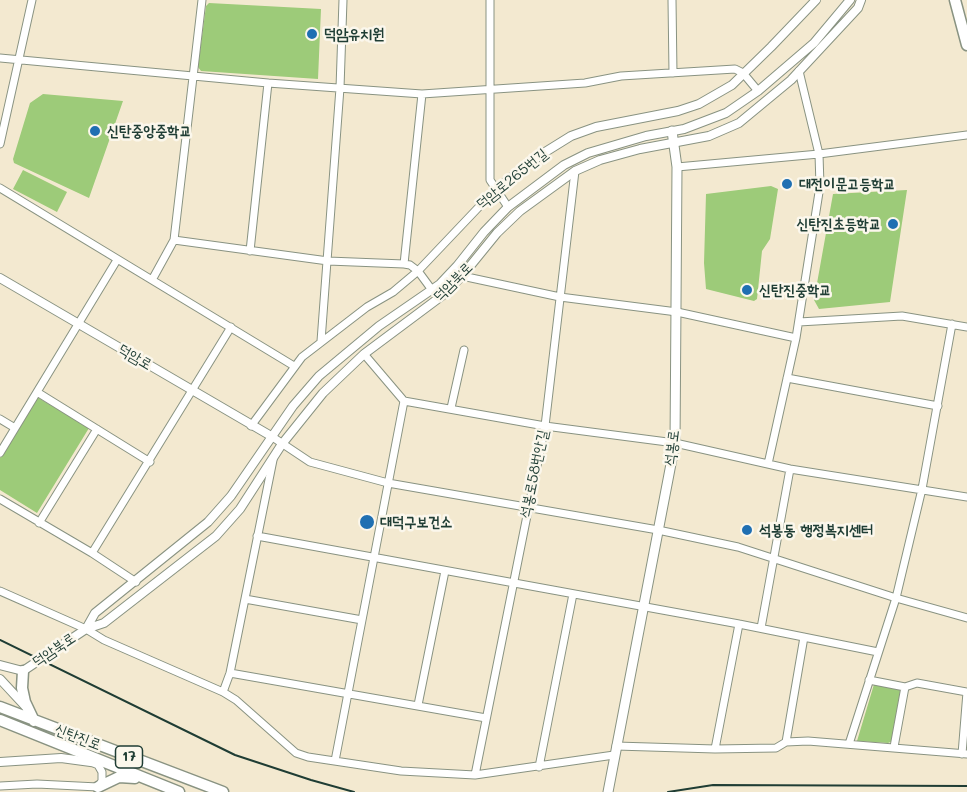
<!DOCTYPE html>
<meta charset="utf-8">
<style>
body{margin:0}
canvas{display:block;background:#f3e9d0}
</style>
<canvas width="967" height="792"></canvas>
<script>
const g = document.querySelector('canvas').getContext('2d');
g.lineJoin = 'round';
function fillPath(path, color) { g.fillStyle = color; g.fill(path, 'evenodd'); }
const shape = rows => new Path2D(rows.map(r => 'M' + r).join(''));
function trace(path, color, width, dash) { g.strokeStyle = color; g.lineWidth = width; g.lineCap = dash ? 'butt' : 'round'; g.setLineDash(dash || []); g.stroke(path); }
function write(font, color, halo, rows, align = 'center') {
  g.font = font + ' Mali,"Poor Story",sans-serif'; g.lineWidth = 5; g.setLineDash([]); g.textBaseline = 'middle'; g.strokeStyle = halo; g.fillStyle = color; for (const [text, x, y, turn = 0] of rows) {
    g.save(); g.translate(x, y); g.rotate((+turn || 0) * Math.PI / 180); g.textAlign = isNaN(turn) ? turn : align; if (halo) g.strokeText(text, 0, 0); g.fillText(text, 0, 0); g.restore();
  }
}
fillPath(shape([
 [209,3,321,9,318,79,201,71,198,67,206,6],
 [43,94,123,101,89,198,14,163,13,159,30,103],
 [23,170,67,192,57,212,13,189],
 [771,186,778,189,770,239,762,251,757,299,754,301,706,289,704,263,706,194],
 [907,190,890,302,819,309,814,300,833,194],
 [37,397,89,428,37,513,0,490,0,458],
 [875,681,905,687,895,740,888,743,857,741]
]), '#9dcb79');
const minor = shape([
 [490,0,490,180,508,207],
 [672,0,673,73],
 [0,58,268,83,422,94,585,83,621,76,735,69,743,73,758,91],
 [0,144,32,0],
 [677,167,819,154,967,135],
 [0,188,294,366],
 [174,240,328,261,404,264,410,265,418,271,432,290],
 [250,251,268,83],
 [404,264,422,94],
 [462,276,560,297,677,312,796,338],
 [152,280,174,240,202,0],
 [799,322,902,316,967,327],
 [321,341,340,88,343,0],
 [364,354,404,401,545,426,675,443,790,469,967,497],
 [787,378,938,406],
 [37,392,150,462],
 [451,408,464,350],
 [0,419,15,428],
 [251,426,302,357,367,307,393,292,418,271,495,190],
 [271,436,310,462,388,483,658,530,738,547,896,598,967,618],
 [0,453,117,260],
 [768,464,796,338,820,186,819,154,799,71],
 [0,499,92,553,136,582],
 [39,523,97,429],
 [257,536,739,624,878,652],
 [92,553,231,327],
 [0,591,86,629,104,640,223,692,236,700,296,753,308,757,401,771,475,775,614,755],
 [245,599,362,620],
 [761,628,790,469],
 [230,673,486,718],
 [869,680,905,687,917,683,967,692],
 [223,692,230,673,273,460],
 [418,705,445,571],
 [786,742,804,637],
 [849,744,896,598,922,489,952,324],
 [616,746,715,749,776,748,786,742,808,741,967,754],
 [894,747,905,687],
 [715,749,739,624],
 [962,754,967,692],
 [335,761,404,401],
 [92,762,98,765,102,772,102,781,98,787],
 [539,767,573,594],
 [475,775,545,426,575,171],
 [0,786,37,784,98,787]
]);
const tertiary = shape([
 [495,190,542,154,571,136,596,127,678,111,699,104,732,85,771,47,816,0],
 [0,278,271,436],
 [86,629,95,613,208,522,231,496,293,406,319,376,379,326,440,284,457,266,484,232,508,207,564,165,588,153,646,136,684,129,726,113,758,91,814,43,850,0],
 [0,665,23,671,86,629,104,623,216,536,240,509,282,444,323,393,364,354,443,295,462,276,497,233,520,211,575,171,600,160,640,149,709,136,739,123,791,80,858,8,861,0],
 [0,679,26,707],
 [0,762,61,758,98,763]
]);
const secondary = shape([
 [608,792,675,443,677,167,672,131]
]);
const primary = shape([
 [955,0,967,45],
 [23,671,22,688,25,702,34,721],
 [0,707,223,792],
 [0,720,179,792],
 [98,787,119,777,135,778]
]);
trace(minor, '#899382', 9);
trace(tertiary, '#899382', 10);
trace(secondary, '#899382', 11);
trace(primary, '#899382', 13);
trace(minor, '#fff', 7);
trace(tertiary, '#fff', 8);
trace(secondary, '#fff', 9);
trace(primary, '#fff', 10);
trace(shape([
 [0,640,235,755,311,780,354,792],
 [668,792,713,785,967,786]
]), '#1f3d34', 2);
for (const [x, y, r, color] of [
 [312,34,6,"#1f6fb2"],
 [95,131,6,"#1f6fb2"],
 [787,184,6,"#1f6fb2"],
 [893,224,6,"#1f6fb2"],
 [747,290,6,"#1f6fb2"],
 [367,522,8,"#1f6fb2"],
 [747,530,6,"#1f6fb2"]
]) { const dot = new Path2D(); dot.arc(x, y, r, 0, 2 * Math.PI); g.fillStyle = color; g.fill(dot); trace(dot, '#fbf7ec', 2); }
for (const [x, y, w] of [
 [129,757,27]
]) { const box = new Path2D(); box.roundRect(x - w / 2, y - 11, w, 22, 4.5); g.fillStyle = '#fbf7ec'; g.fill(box); trace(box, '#1f3d34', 1.5); }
write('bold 14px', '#1f3d34', null, [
 ["17",129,757]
]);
write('bold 15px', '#1f3d34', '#fbf7ec', [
 ["덕암유치원",324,34],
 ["신탄중앙중학교",107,131],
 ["대전이문고등학교",799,184],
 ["신탄진초등학교",881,224,"right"],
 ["신탄진중학교",759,290],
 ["대덕구보건소",380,522],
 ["석봉동 행정복지센터",759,530]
], 'left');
write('15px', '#1f3d34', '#fbf7ec', [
 ["덕암로265번길",512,179,-39],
 ["덕암북로",453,282,-45],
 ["덕암로",135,357,30],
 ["석봉로",672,448,-83],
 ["석봉로58번안길",534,474,-78],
 ["덕암북로",54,650,-34],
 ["신탄진로",78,737,21]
]);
</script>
